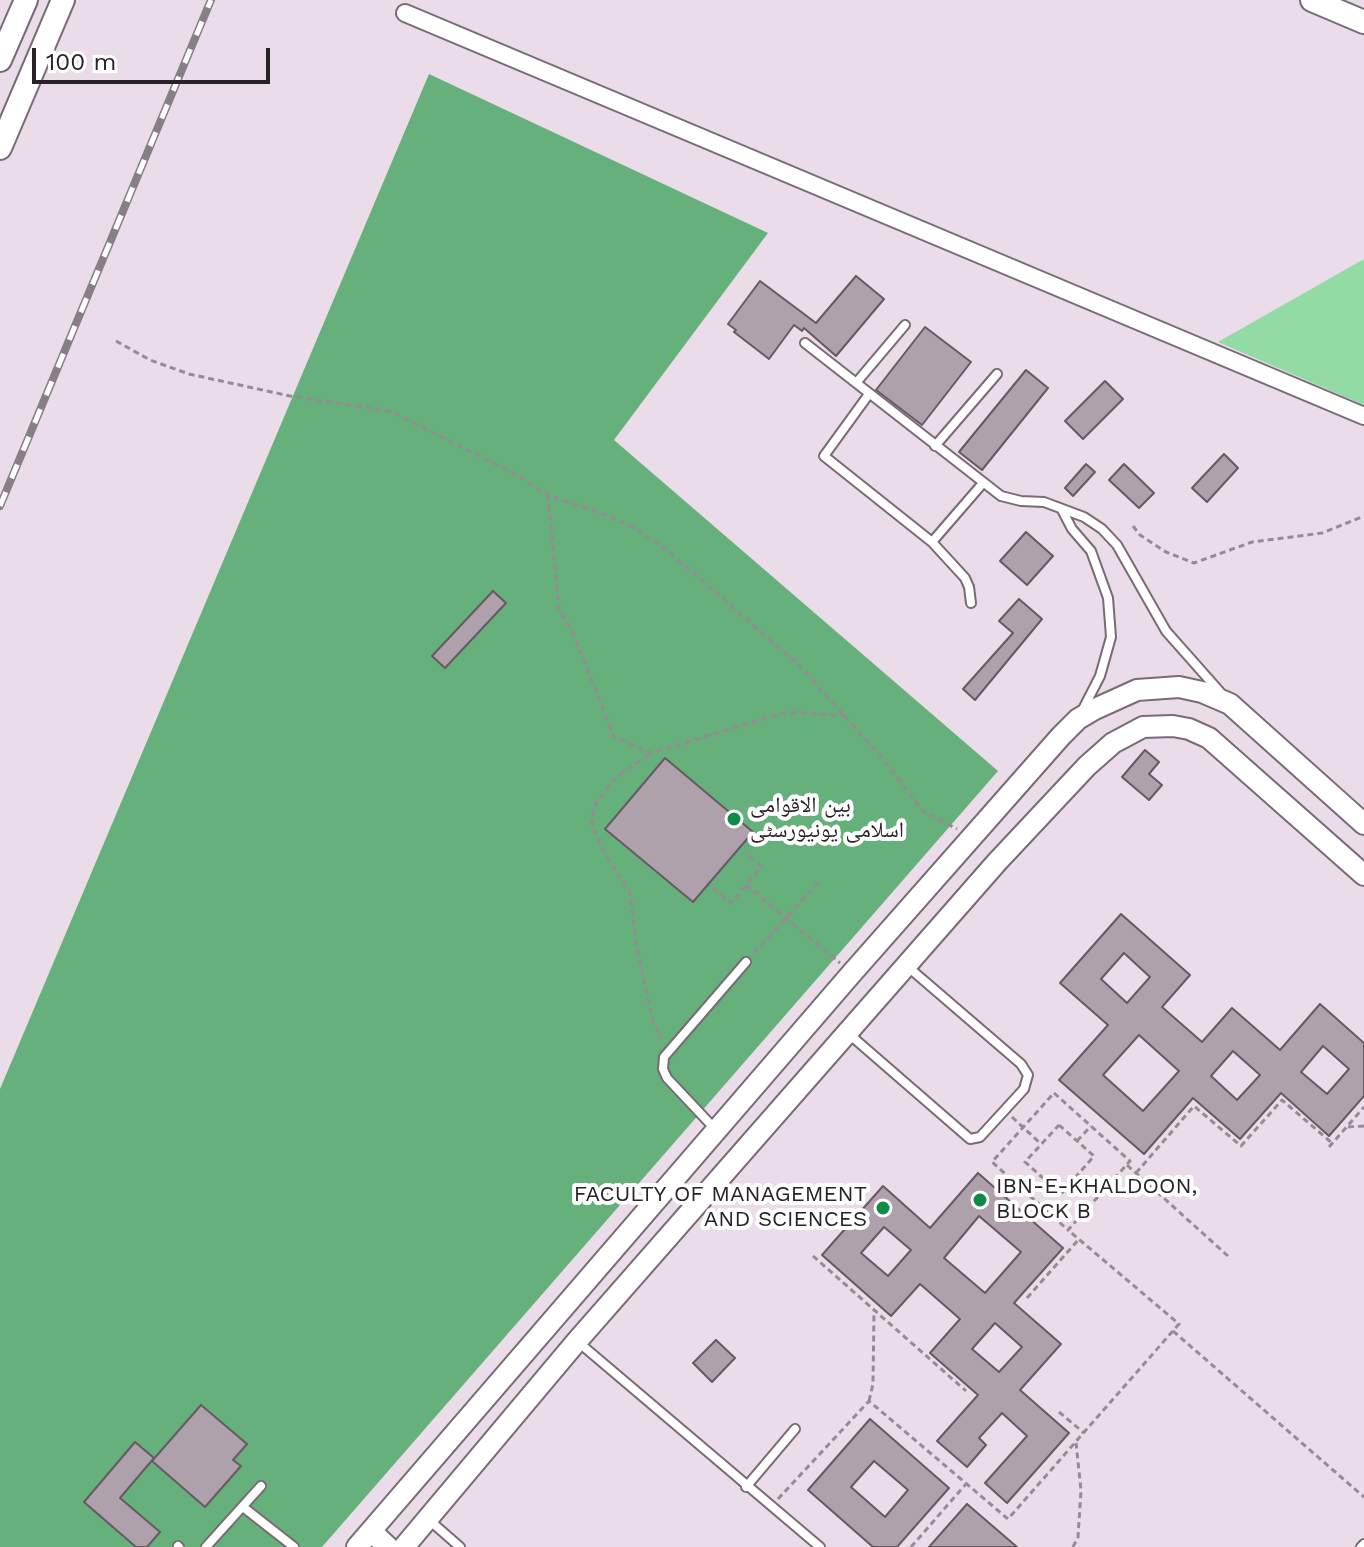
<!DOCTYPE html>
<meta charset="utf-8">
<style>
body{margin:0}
#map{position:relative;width:1364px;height:1547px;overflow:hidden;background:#eadce8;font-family:"Work Sans",sans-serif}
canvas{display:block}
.scale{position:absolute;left:32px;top:48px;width:238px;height:36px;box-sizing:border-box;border:4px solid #282227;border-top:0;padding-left:10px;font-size:24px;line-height:28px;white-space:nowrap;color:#282227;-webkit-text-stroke:6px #fff;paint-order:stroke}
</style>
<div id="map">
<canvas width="1364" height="1547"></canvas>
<div class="scale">100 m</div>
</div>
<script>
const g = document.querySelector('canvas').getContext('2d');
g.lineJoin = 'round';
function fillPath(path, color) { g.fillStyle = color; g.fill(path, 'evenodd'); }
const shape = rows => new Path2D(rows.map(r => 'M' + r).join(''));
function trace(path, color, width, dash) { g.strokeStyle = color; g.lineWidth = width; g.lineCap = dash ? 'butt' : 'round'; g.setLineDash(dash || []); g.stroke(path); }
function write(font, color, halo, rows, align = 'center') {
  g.font = font + ' "Work Sans","Noto Naskh Arabic",sans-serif'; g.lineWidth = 8; g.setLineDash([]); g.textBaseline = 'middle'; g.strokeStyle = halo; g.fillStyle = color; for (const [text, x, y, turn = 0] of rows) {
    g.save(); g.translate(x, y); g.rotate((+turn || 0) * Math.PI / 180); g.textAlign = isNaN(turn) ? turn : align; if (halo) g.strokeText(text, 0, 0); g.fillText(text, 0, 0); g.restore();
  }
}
fillPath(shape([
 [1364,259,1364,405,1218,342]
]), '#92dba5');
fillPath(shape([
 [429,74,768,233,614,440,998,771,322,1547,0,1547,0,1089]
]), '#66b17b');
const building = shape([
 [856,276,884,299,836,356,804,328,802,331,794,325,769,359,734,332,736,330,728,324,760,281,816,323,856,276],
 [925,327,971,362,922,425,876,390,925,327],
 [1026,370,1048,388,982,470,959,452,1026,370],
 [1105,381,1123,399,1083,439,1065,421,1105,381],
 [1224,454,1238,468,1207,502,1192,488,1224,454],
 [1086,464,1095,472,1073,496,1065,488,1086,464],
 [1124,464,1154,493,1139,508,1109,480,1124,464],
 [1026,532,1053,556,1027,585,1000,561,1026,532],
 [493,591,506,603,445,668,432,656,493,591],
 [1019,599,1042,619,975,700,963,689,1013,633,999,621,1019,599],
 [1145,750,1159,762,1149,774,1162,785,1149,800,1122,777,1145,750],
 [665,758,753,832,693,902,605,829,665,758],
 [1121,914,1190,975,1162,1007,1202,1042,1232,1008,1280,1050,1320,1004,1364,1043,1364,1096,1329,1136,1281,1093,1240,1139,1193,1098,1144,1154,1059,1080,1108,1025,1060,983,1121,914],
 [1124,953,1150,977,1127,1003,1101,979,1124,953],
 [1139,1035,1179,1071,1143,1111,1103,1075,1139,1035],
 [1323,1046,1349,1069,1327,1094,1301,1072,1323,1046],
 [1233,1051,1260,1075,1237,1100,1211,1076,1233,1051],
 [978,1173,1063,1248,1014,1303,1061,1344,1020,1390,1069,1433,1007,1503,985,1483,1027,1436,1002,1413,979,1438,986,1445,967,1467,937,1441,978,1395,930,1353,960,1319,920,1284,891,1316,822,1255,883,1186,930,1228,978,1173],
 [979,1216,1021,1252,985,1293,944,1258,979,1216],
 [884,1227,911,1250,888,1276,861,1253,884,1227],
 [995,1323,1022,1347,999,1372,972,1349,995,1323],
 [716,1340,735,1358,712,1382,693,1363,716,1340],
 [201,1405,247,1444,233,1460,241,1466,205,1507,152,1461,201,1405],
 [870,1419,949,1488,897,1547,873,1547,808,1490,870,1419],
 [874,1461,908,1490,885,1517,851,1487,874,1461],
 [135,1442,154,1458,120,1498,160,1532,147,1547,136,1547,84,1502,135,1442],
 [967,1504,1017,1547,929,1547,967,1504]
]);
fillPath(building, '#aea1ac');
trace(building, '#665964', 2);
const service = shape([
 [805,343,1001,496,1021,501,1044,502,1084,517,1102,529,1117,545,1166,631,1220,692],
 [856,383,905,325],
 [869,394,824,456,932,542,965,578,969,587,971,603],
 [935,446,997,374],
 [1062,510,1072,529,1091,551,1108,598,1111,637,1100,676,1082,711],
 [932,542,983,483],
 [849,1034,970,1139,980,1137,1024,1089,1028,1075,1021,1064,907,966],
 [715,1129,667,1078,663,1069,664,1057,746,962],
 [577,1341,820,1547],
 [746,1487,795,1429],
 [243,1507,294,1547],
 [428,1519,460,1547],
 [178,1546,179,1547],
 [206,1547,261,1486],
 [1361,1547,1364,1544]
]);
const minor = shape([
 [405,13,1364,416]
]);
const tertiary = shape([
 [371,1531,388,1547],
 [357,1547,852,973,1061,736,1078,719,1095,709,1137,690,1179,687,1202,692,1230,704,1364,824],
 [404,1547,577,1341,997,862,1087,766,1113,743,1143,727,1173,726,1189,729,1209,738,1364,875]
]);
const secondary = shape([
 [1312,0,1364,22],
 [0,60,26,0],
 [0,148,63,0]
]);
trace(service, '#786b76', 12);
trace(minor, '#786b76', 20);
trace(tertiary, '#786b76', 24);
trace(secondary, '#786b76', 26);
trace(shape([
 [116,341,150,360,189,374,290,396,390,411,513,473,548,495,603,514,635,528,668,551,798,664,883,759,923,811,957,829],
 [548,495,559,609,573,633,614,737,651,753,787,712,846,716],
 [1133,526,1140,535,1166,552,1194,563,1252,542,1322,533,1364,516],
 [649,755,615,778,596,803,591,820,600,845,630,893,636,943,653,1022,662,1039],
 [746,885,840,963],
 [713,888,731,903,761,867,745,853],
 [754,953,819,882],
 [1054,1093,1130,1161,1068,1230,992,1162,1054,1093],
 [1012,1117,1041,1144],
 [1059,1125,1094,1156,1061,1194,1025,1162,1059,1125],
 [1348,1127,1364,1126],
 [1077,1141,1091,1126],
 [1329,1147,1364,1107],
 [1127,1165,1228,1256],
 [1136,1173,1194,1106,1241,1146,1282,1100,1332,1143],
 [1030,1196,1044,1179],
 [813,1256,966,1391],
 [1027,1298,1079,1239],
 [1173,1331,1364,1497],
 [869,1401,873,1384,874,1310],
 [1059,1412,1084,1433],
 [778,1499,869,1401,1008,1519,1179,1324,1068,1230],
 [911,1547,966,1484],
 [1073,1547,1078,1537,1081,1490,1076,1443]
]), '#968b94', 3, [6, 4]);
trace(service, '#fff', 8);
trace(minor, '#fff', 16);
trace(tertiary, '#fff', 20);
trace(secondary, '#fff', 22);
const rail = shape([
 [0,506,211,0]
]);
trace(rail, '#887e86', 8);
trace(rail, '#fff', 5, [15]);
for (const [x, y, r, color] of [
 [734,819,8,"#0d8b47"],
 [980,1200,8,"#0d8b47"],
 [883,1208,8,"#0d8b47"]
]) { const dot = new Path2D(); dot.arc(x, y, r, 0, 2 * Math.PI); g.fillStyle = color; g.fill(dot); trace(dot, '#fff', 3); }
write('22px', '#282227', '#fff', [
 ["بین الاقوامی",750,806],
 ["اسلامی یونیورسٹی",750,831],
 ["IBN-E-KHALDOON,",996,1187],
 ["BLOCK B",996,1212],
 ["FACULTY OF MANAGEMENT",867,1195,"right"],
 ["AND SCIENCES",867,1220,"right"]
], 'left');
</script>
